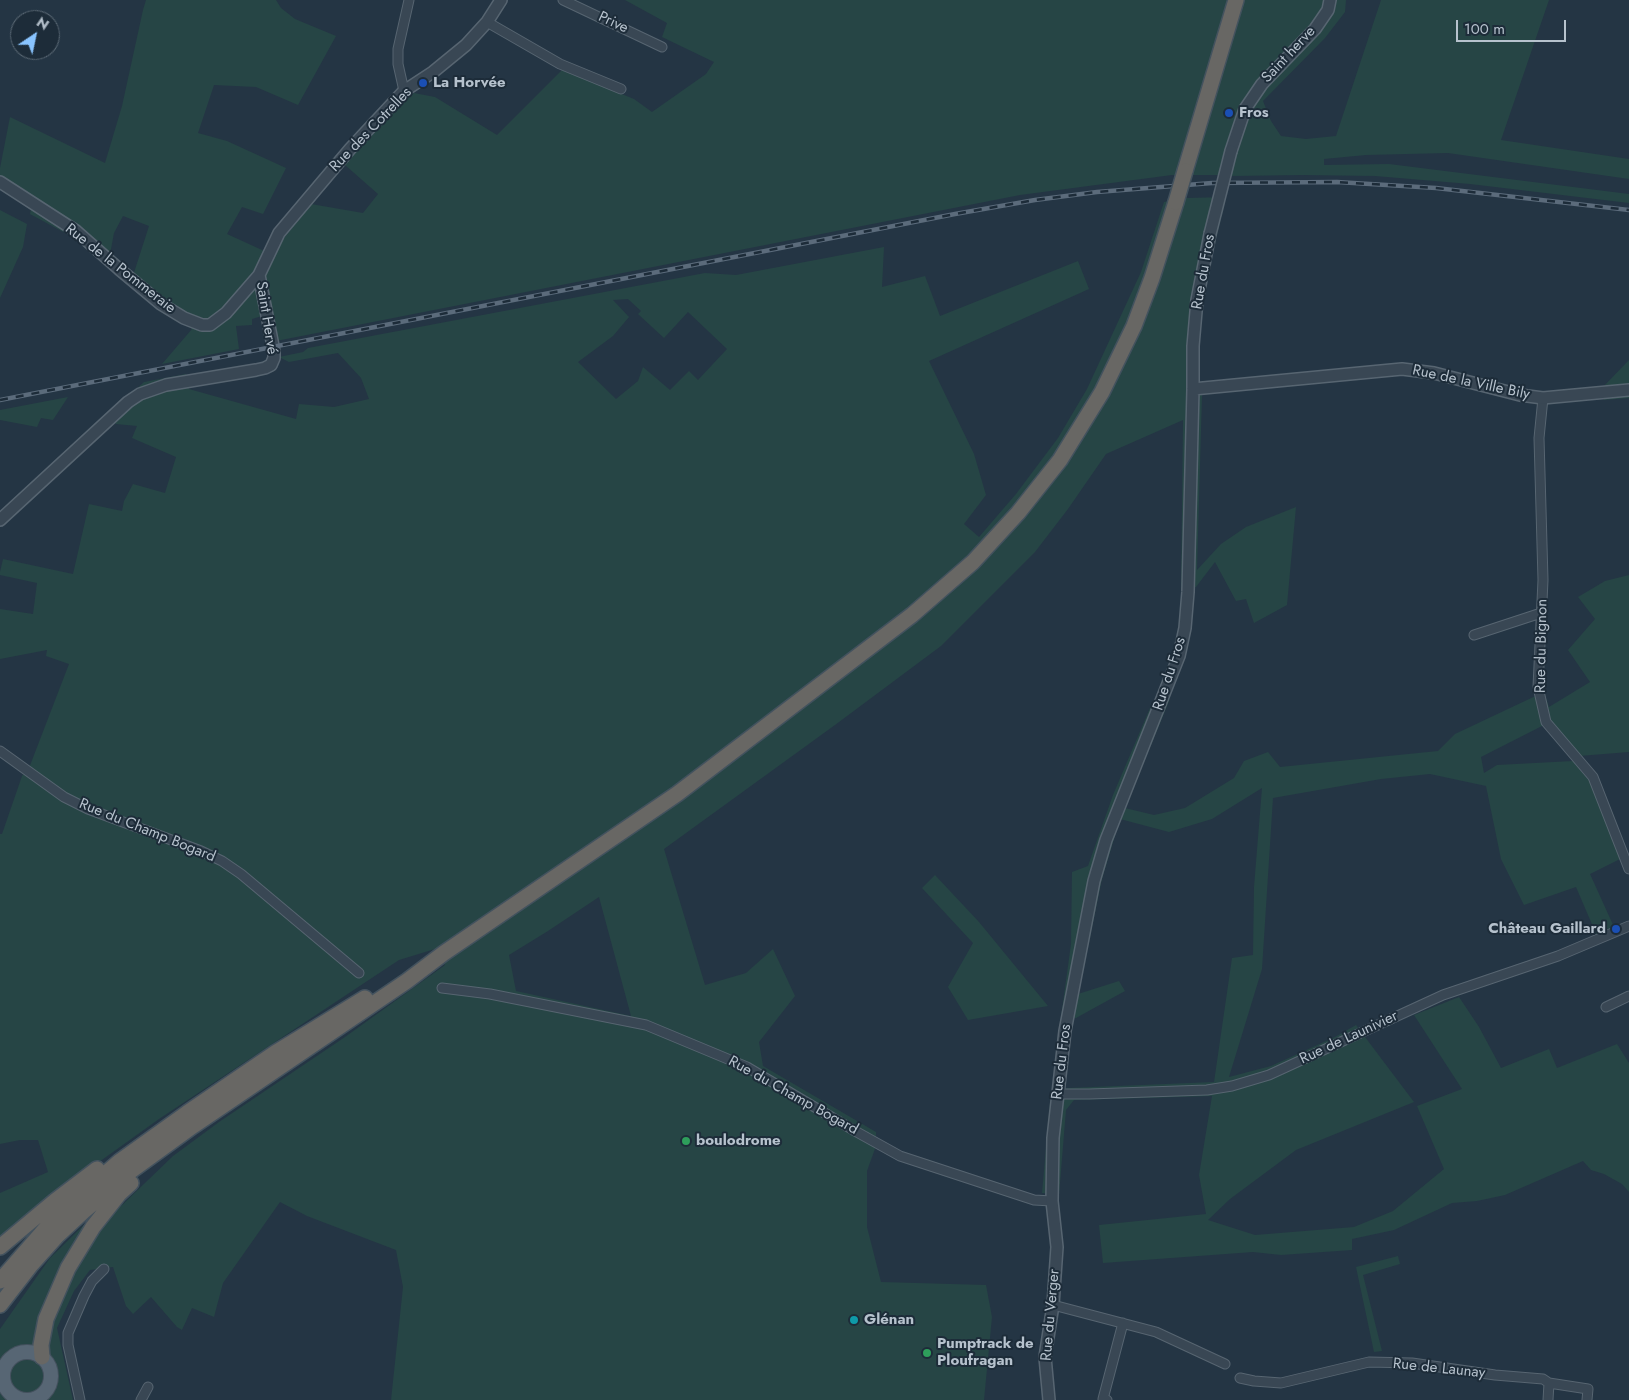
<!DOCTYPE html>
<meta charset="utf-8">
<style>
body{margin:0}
#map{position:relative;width:1629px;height:1400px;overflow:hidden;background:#243544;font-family:Jost,sans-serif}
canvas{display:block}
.north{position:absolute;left:10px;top:10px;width:50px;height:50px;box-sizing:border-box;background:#1d2c39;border:1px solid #5a6874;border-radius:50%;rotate:34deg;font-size:14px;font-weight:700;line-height:20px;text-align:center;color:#b6c2cd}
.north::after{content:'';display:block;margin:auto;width:18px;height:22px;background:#89c4ff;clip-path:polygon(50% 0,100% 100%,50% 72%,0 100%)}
.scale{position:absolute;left:1456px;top:20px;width:110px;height:22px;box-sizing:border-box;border:2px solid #b6c2cd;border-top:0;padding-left:6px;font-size:15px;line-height:18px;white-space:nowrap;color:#b6c2cd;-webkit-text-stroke:4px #1d2c39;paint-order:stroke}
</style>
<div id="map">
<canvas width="1629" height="1400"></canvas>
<div class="north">N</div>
<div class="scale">100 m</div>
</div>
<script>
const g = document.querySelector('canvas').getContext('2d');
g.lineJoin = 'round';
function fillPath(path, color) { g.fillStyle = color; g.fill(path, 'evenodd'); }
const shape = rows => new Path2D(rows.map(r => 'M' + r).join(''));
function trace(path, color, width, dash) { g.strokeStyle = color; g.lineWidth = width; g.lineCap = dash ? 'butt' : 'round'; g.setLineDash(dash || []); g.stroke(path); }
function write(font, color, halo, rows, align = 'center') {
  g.font = font + ' Jost,sans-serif'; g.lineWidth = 4; g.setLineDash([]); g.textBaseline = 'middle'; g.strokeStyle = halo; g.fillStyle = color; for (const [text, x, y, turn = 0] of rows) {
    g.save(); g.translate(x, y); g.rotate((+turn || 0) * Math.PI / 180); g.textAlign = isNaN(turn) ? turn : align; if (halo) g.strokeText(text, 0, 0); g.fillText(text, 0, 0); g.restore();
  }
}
fillPath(shape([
 [146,0,276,0,281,8,295,19,336,36,298,105,256,87,214,85,198,133,227,141,286,168,263,214,242,207,227,234,273,255,280,243,311,204,363,213,378,194,345,165,393,110,414,93,435,97,497,135,562,70,634,99,652,112,706,74,714,62,662,37,667,23,625,0,1346,0,1345,12,1325,38,1263,101,1271,121,1281,136,1306,139,1336,136,1381,0,1549,0,1501,140,1629,159,1629,179,1448,153,1366,155,1324,159,1324,165,1389,164,1629,194,1629,203,1470,184,1375,176,1303,175,1231,176,1238,148,1225,150,1219,175,1172,175,1020,195,276,341,272,313,252,319,252,325,236,326,239,349,162,364,192,329,130,285,149,226,123,216,114,233,108,265,78,240,30,214,33,199,0,177,0,168,10,117,105,163,122,106,143,10],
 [1226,197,1205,284,1192,291,1187,398,1202,395,1197,570,1221,544,1246,527,1296,507,1287,605,1254,623,1246,599,1236,601,1215,562,1196,587,1181,590,1183,420,1106,454,1068,509,1035,552,941,646,835,725,664,849,705,985,746,973,773,949,795,996,759,1042,763,1066,876,1132,876,1146,867,1171,867,1227,881,1282,986,1285,992,1317,984,1400,391,1400,403,1287,396,1250,307,1216,280,1202,223,1283,214,1317,192,1308,182,1330,177,1327,151,1297,133,1314,126,1306,113,1267,90,1270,74,1291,57,1328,73,1400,0,1400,0,1329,50,1258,96,1213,120,1207,173,1156,219,1122,345,1037,445,965,435,949,399,960,159,1119,53,1195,0,1240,0,1193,48,1172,38,1140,20,1140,0,1144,0,834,2,834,22,776,29,768,69,664,46,656,47,650,0,659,0,609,33,614,37,583,0,575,0,572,3,559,73,574,89,504,122,511,124,501,133,484,165,493,176,457,132,438,137,426,116,424,108,415,144,382,186,374,189,389,296,419,299,404,334,407,369,399,361,378,338,353,289,362,279,357,303,352,308,348,705,273,736,275,884,247,882,287,925,276,940,316,1078,261,1089,289,929,361,974,454,986,495,964,524,979,537,1016,494,1058,438,1087,389,1141,272,1164,202,1187,198],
 [628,299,641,311,638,314,664,338,688,312,727,349,698,380,689,371,670,390,643,367,638,381,616,399,578,362,613,336,629,317,613,300],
 [599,897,631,1016,516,991,509,955,548,931],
 [0,210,27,224,23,247,0,298],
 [1629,360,1629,398,1604,400,1603,387],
 [68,397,53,420,41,418,37,427,0,420,0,410],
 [1629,575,1629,752,1579,756,1555,727,1542,726,1481,757,1484,773,1497,765,1573,761,1591,783,1620,859,1590,874,1614,927,1597,936,1576,887,1524,905,1501,859,1486,786,1430,774,1381,779,1273,798,1262,969,1229,1077,1271,1066,1335,1037,1356,1025,1414,1102,1296,1150,1230,1199,1208,1220,1255,1235,1354,1227,1393,1211,1444,1169,1417,1106,1462,1089,1414,1015,1459,997,1479,1027,1501,1068,1549,1049,1557,1068,1617,1044,1629,1063,1629,1192,1622,1184,1604,1174,1591,1170,1583,1161,1505,1195,1477,1201,1452,1203,1394,1230,1352,1239,1352,1250,1281,1255,1253,1252,1103,1263,1099,1225,1206,1214,1199,1175,1212,1096,1074,1100,1066,1110,1059,1195,1042,1193,1051,1091,1068,1088,1214,1082,1232,958,1253,955,1254,887,1262,788,1212,819,1169,832,1120,819,1102,879,1078,994,1119,981,1125,991,1076,1018,1061,1017,1071,944,1072,872,1088,866,1113,795,1153,701,1170,699,1125,808,1154,815,1185,808,1234,778,1244,761,1268,752,1280,767,1438,751,1455,734,1544,692,1549,707,1590,682,1568,650,1595,619,1578,597,1605,581],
 [935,875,979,922,1048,1006,968,1020,948,987,973,943,922,888],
 [1398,1256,1400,1264,1363,1275,1382,1351,1374,1352,1356,1267]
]), '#264545');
const minor = shape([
 [563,0,662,47],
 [487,22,560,64,621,89],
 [404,91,398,64,398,49,409,0],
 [1543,398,1539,438,1543,580,1538,687,1546,722,1593,777,1629,869],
 [1474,635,1541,613],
 [0,751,64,797,88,809,201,851,222,861,241,874,359,973],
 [442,988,490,994,646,1025,747,1067,855,1131,900,1156,1034,1200,1052,1201],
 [1606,1007,1629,996],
 [1058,1094,1089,1094,1207,1090,1232,1086,1269,1075,1443,995,1558,956,1629,926],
 [1053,1305,1156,1332,1225,1364],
 [1240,1378,1254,1381,1281,1383,1369,1362,1412,1363,1495,1375,1543,1379,1549,1383,1588,1389,1587,1400],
 [80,1400,68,1345,68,1333,84,1296,92,1281,104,1269],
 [141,1400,148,1387],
 [1107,1400,1103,1399,1123,1323],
 [1548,1400,1549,1383]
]);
const tertiary = shape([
 [1231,151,1245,109,1262,84,1315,29,1328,10,1330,0],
 [0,182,76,231,119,269,161,304,184,318,202,325,210,325,226,313,259,275,279,233,350,149,404,91,433,72,466,45,487,22,501,0],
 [1193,389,1402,369,1434,373,1520,395,1543,398,1629,390],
 [0,520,128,402,140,394,166,385,256,370,265,368,271,365,274,358,274,351,259,275],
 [1049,1400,1045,1357,1053,1305,1057,1247,1052,1201,1053,1138,1065,1031,1094,881,1106,840,1179,656,1185,628,1188,592,1193,389,1193,346,1197,300,1210,234]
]);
const secondary = shape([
 [37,1398,38,1400]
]);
const primary = shape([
 '3 1376a24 24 0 1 1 48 0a24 24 0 1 1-48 0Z'
]);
const trunk = shape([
 [1185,171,1236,0],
 [0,1247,55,1201,97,1169],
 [0,1281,47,1227,74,1201,120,1161,187,1113,275,1053,365,998],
 [0,1305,31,1265,57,1236,84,1211,131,1171,193,1126,407,981,444,953,677,794,912,615,973,562,1018,513,1060,460,1102,392,1134,326,1152,278,1176,202],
 [42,1357,41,1345,46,1319,68,1268,93,1227,119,1194,131,1183]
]);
trace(minor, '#576571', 11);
trace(tertiary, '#576571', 14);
trace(secondary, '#576571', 15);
trace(primary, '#43505d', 16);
trace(trunk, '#43525e', 18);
trace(minor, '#394754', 9);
trace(tertiary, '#394754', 11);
trace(secondary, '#465667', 12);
trace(primary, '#576674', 14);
trace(trunk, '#686764', 15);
const rail = shape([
 [0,400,955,214,1035,200,1097,192,1212,183,1337,182,1436,188,1629,210]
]);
trace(rail, '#5b6b7b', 4.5);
trace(rail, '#1d2c39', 2.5, [8]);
const tertiaryBridge = shape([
 [1210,234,1231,151]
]);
const trunkBridge = shape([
 [1176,202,1185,171]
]);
trace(tertiaryBridge, '#576571', 14, []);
trace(trunkBridge, '#43525e', 18, []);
trace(tertiaryBridge, '#394754', 11);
trace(trunkBridge, '#686764', 15);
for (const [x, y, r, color] of [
 [423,83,5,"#1a4fb4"],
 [1229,113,5,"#1a4fb4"],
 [1616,929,5,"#1a4fb4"],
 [686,1141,5,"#2e9e5b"],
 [854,1320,5,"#0f9aa8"],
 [927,1353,5,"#2e9e5b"]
]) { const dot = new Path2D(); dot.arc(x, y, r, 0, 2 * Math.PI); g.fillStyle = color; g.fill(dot); trace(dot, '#1d2c39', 2); }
write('15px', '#b6c2cd', '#1d2c39', [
 ["Prive",613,23,25],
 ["Saint herve",1289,55,-47],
 ["Rue des Cotrelles",371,130,-46],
 ["Rue de la Pommeraie",120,269,38],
 ["Rue du Fros",1204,272,-80],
 ["Saint Hervé",266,318,81],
 ["Rue de la Ville Bily",1471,383,12],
 ["Rue du Bignon",1542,646,-89],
 ["Rue du Fros",1170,674,-72],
 ["Rue du Champ Bogard",147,831,22],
 ["Rue de Launivier",1349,1038,-25],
 ["Rue du Fros",1062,1062,-83],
 ["Rue du Champ Bogard",793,1096,29],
 ["Rue du Verger",1051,1315,-85],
 ["Rue de Launay",1439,1369,6]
]);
write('bold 15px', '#b6c2cd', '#1d2c39', [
 ["La Horvée",433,83],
 ["Fros",1239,113],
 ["Château Gaillard",1606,929,"right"],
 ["boulodrome",696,1141],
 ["Glénan",864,1320],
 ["Pumptrack de",937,1344],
 ["Ploufragan",937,1361]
], 'left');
</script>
